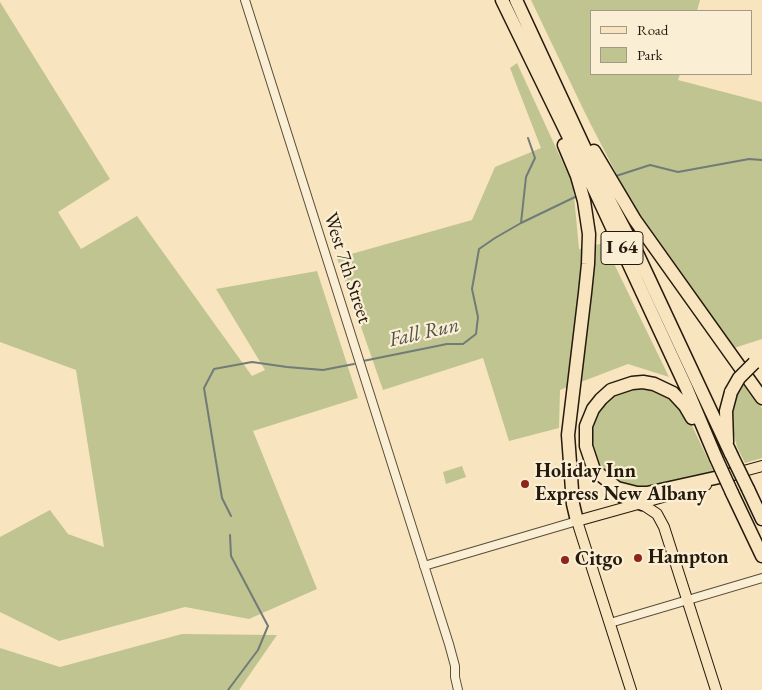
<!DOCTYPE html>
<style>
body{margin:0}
#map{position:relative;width:762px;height:690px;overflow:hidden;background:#f8e5bf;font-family:"EB Garamond",serif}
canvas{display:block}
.legend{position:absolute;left:590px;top:10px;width:162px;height:65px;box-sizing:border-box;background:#faeed5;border:1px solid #a59985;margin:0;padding:6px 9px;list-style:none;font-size:15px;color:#251a0c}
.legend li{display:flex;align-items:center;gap:10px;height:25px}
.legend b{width:25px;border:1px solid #a59985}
</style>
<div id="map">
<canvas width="762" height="690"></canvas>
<ul class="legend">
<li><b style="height:6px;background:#f8e5bf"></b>Road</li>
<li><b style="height:14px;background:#bfc491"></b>Park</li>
</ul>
</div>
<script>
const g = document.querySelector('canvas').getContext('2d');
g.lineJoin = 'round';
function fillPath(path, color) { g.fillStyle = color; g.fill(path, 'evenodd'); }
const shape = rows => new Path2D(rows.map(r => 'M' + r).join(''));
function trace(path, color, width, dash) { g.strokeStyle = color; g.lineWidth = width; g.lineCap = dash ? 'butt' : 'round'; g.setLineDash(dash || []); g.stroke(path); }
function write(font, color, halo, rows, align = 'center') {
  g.font = font + ' "EB Garamond",serif'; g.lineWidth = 4.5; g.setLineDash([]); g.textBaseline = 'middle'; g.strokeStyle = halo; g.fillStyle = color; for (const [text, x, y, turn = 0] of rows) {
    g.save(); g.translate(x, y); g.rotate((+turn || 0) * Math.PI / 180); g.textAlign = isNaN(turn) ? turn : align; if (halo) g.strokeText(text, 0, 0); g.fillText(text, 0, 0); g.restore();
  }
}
fillPath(shape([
 [531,0,700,0,697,11,591,11,591,74,680,74,678,80,762,102,762,339,734,348,636,212,586,115],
 [0,2,110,179,58,212,81,249,137,216,252,376,265,370,216,289,317,271,358,398,253,431,317,589,249,619,185,607,59,641,0,612,0,537,50,510,68,534,104,547,76,370,0,342],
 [517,63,573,185,579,249,604,243,669,377,628,364,560,390,559,428,509,441,483,358,383,390,337,258,472,220,495,167,541,148,510,68],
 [743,381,762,408,762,458,745,463,737,447,733,431,731,416,737,394],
 [637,385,666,393,686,413,714,472,661,486,629,488,601,471,590,451,590,427,607,398],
 [462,466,466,477,446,484,443,472],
 [182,634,277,635,239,690,0,690,0,648,60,667]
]), '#bfc491');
trace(shape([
 [616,176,650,165,678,172,749,159,762,160],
 [521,223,526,177,535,158,528,138],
 [363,361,447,344,463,344,476,334,478,317,472,289,479,249,495,238,521,223,575,197],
 [231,516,222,498,204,388,214,369,252,362,287,367,323,370,354,364],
 [228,690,258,650,268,626,231,556,230,535]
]), '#717b77', 2);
const minor = shape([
 [245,0,449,644,455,666,455,677,458,690],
 [424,566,577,521],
 [610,623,762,578]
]);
const major = shape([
 [733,474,762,466],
 [642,504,657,514,664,527,716,690],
 [631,690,577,521,706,485]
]);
const highway = shape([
 [502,0,595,191,686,387,716,458],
 [516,0,605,192,637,253,731,454],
 [564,145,577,176,584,201,589,234,588,264,585,293,568,435,573,504,577,521],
 [594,151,635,220,762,398],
 [692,418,685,406,673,393,654,384,643,382,632,383,611,390,601,399,593,409,586,426,586,446,594,470,617,488,637,493,647,493,733,474],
 [727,442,726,411,731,392],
 [748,489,762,519],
 [732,493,762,556],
 [621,496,642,504]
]);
trace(minor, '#5a4d39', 10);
trace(major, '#251a0c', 12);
trace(highway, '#251a0c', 15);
trace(minor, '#faeed5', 8);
trace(major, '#f8e5bf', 10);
trace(highway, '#f8e5bf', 12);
const highwayBridge = shape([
 [731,392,739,378,754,363],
 [731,454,748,489],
 [716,458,732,493]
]);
trace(highwayBridge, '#251a0c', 15, []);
trace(highwayBridge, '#f8e5bf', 12);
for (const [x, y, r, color] of [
 [525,484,5,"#8f2418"],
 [638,558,5,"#8f2418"],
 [565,560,5,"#8f2418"]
]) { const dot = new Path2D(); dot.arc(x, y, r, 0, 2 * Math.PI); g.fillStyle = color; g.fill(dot); trace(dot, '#faeed5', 2); }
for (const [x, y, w] of [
 [622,248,42]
]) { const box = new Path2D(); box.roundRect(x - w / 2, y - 16.5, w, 33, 4); g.fillStyle = '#faeed5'; g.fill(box); trace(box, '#251a0c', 1); }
write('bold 19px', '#251a0c', null, [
 ["I 64",622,248]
]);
write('20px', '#251a0c', '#faeed5', [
 ["West 7th Street",347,268,72]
]);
write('bold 20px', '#251a0c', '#faeed5', [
 ["Holiday Inn",535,472],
 ["Express New Albany",535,495],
 ["Hampton",648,558],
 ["Citgo",575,560]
], 'left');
write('italic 21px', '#51534a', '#faeed5', [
 ["Fall Run",424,333,-13]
]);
</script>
